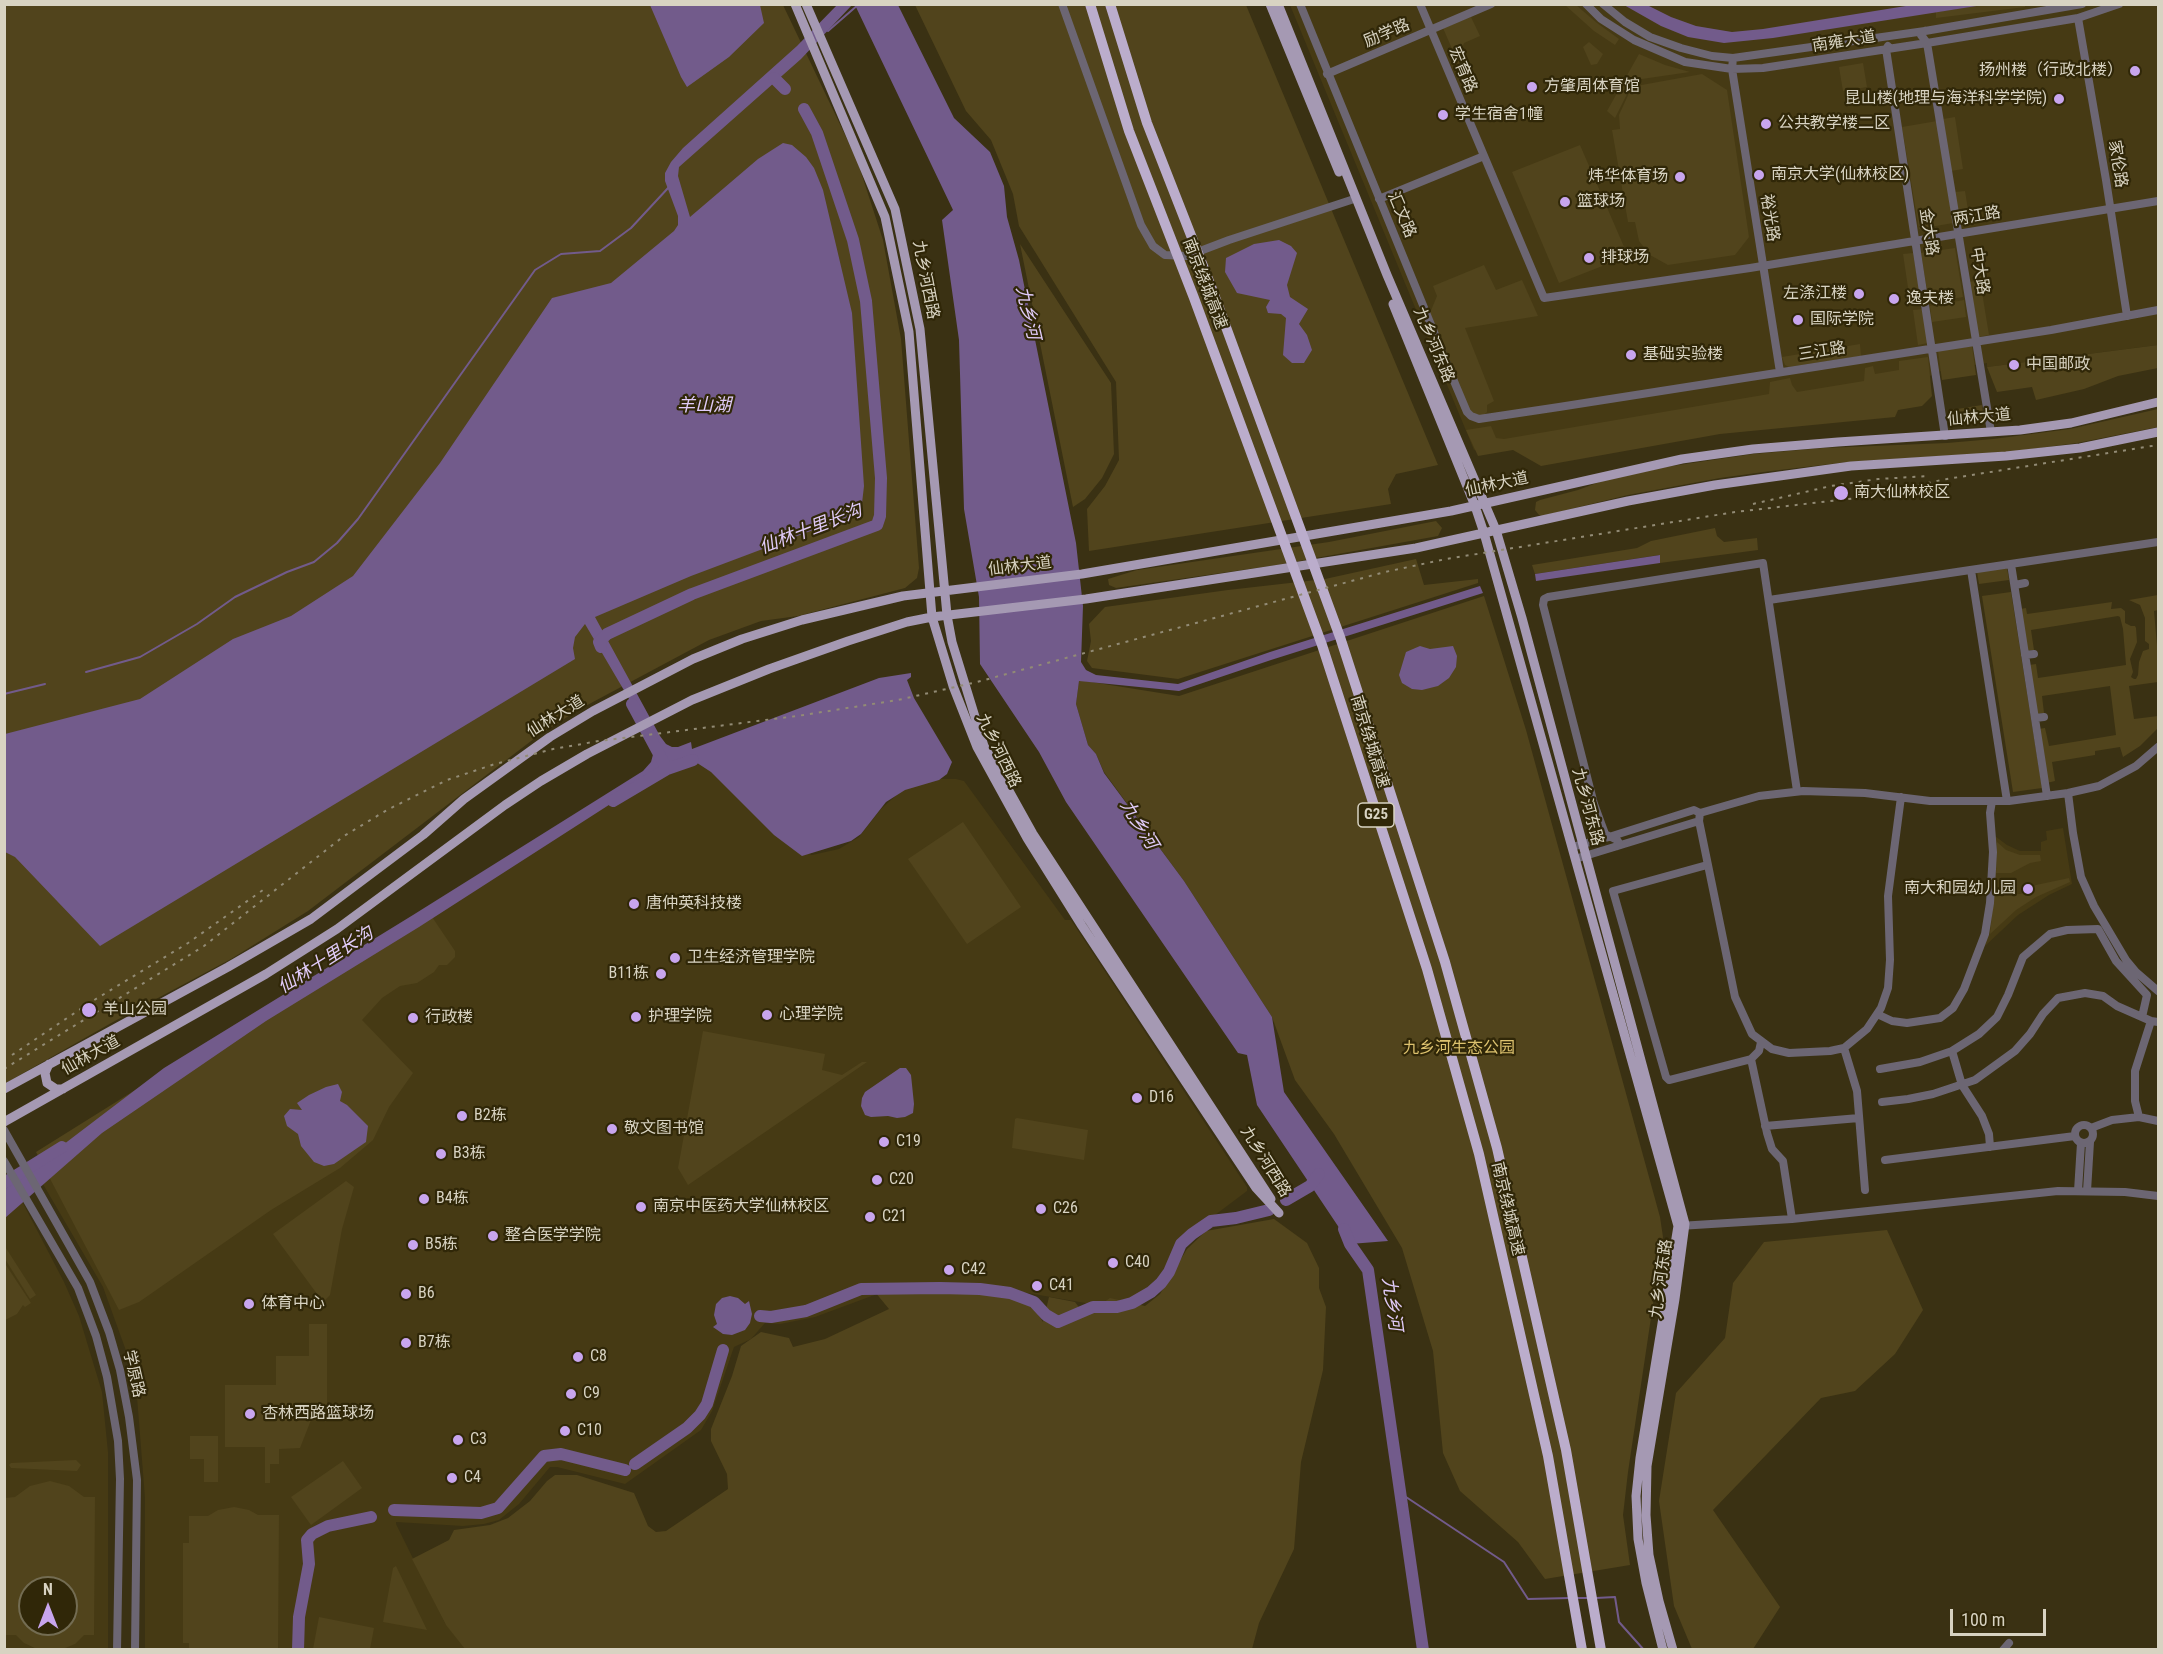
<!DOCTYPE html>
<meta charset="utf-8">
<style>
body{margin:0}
#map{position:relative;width:2163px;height:1654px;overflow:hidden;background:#3a3113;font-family:"Roboto Condensed",sans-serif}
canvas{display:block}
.frame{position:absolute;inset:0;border:6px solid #d8d3c2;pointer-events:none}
.north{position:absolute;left:18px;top:1576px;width:60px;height:60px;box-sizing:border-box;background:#302708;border:2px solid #736c52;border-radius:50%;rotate:0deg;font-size:16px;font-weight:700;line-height:24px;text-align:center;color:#d8d3c2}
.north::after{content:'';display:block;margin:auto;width:21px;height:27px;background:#c8a5ee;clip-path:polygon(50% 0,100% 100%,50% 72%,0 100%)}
.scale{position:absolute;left:1950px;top:1609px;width:96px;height:27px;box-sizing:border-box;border:3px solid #d8d3c2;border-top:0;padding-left:8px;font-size:18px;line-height:21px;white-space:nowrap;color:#d8d3c2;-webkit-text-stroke:4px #302708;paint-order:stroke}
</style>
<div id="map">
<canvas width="2163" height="1654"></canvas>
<div class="frame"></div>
<div class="north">N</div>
<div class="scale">100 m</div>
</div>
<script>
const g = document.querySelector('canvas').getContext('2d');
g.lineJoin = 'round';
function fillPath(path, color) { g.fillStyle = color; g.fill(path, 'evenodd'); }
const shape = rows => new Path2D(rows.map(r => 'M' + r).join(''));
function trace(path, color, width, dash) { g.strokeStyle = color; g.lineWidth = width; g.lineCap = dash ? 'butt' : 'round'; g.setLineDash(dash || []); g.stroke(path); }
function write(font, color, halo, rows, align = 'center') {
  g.font = font + ' "Roboto Condensed","Noto Sans SC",sans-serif'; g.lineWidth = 4.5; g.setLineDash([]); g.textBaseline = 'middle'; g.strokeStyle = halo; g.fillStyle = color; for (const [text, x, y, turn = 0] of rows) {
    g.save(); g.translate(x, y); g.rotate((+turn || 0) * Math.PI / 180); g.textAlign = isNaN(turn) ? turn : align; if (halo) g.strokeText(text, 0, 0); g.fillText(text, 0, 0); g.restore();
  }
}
fillPath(shape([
 [1290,5,2158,5,2158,345,1987,367,1987,363,1941,371,1930,376,1474,450],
 [692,755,802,852,812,855,839,849,859,837,881,809,901,791,930,779,956,779,964,781,1065,920,1071,920,1247,1187,1247,1191,1203,1224,1183,1245,1163,1282,1144,1297,1091,1304,993,1287,888,1290,815,1317,780,1324,765,1323,751,1339,734,1347,712,1411,701,1430,625,1484,557,1467,550,1467,519,1504,499,1520,484,1524,463,1526,396,1522,396,1524,445,1623,466,1649,145,1650,145,1498,137,1397,129,1359,103,1287,33,1167,33,1161,687,756],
 [2063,828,2072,884,2049,895,2018,915,1985,946,1993,893,1995,836,2007,845,2020,851,2041,851,2041,842,2047,840,2046,831],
 [13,1184,64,1282,79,1316,102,1392,108,1452,108,1649,5,1650,4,1189],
 [30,1588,66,1588,66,1624,30,1624]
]), '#463a14');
fillPath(shape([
 [4,5,783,5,857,160,883,240,901,339,919,568,917,578,905,588,798,616,761,621,709,640,578,710,539,735,308,911,231,959,113,1022,4,1084],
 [915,5,1246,5,1438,465,1396,474,1388,489,1391,504,1089,551,1087,509,1105,486,1119,460,1116,382,1019,226,1013,194,991,140,966,111],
 [1565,5,1576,5,1597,23,1619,39,1615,45,1594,31],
 [1983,5,2025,5,2025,7,1936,18,1936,12],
 [1471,17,1480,36,1464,43,1462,48,1475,75,1465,79,1443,28],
 [1589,42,1603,54,1597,64,1591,65,1583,47],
 [1639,54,1665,65,1690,72,1635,80,1630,88,1615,118,1607,111],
 [1863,63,1867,87,1843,91,1839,67],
 [1702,74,1727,90,1749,237,1735,255,1668,265,1650,255,1639,241,1635,222,1628,222,1612,130,1620,129,1619,115,1630,91,1636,86],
 [1955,117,1963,169,1951,171,1943,119],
 [1937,121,1953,223,1919,229,1902,127],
 [1580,145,1628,256,1559,283,1512,172],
 [1965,191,1969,216,1959,218,1955,192],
 [1020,244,1111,383,1114,454,1102,478,1085,499,1073,507],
 [1955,248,1963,297,1929,303,1921,253],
 [1913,253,1921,300,1910,301,1903,254],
 [1484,265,1496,290,1522,280,1538,316,1465,328,1494,401,1487,405,1487,412,1483,416,1472,413,1468,407,1430,313,1437,296,1433,286],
 [1980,280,1989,335,1978,337,1969,282],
 [1964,300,1966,317,1932,322,1930,306],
 [1923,309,1928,343,1918,345,1913,310],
 [1860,344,1861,356,1789,367,1785,365,1782,357],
 [2158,345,2158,368,2118,376,2084,389,2036,400,2032,387,1997,392,1987,367],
 [1972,346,1976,375,1942,380,1938,351],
 [1928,357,1932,396,1922,406,1898,410,1895,417,1720,434,1541,466,1513,450,1478,456,1466,430,1491,426,1496,438,1504,439,1769,394,1770,382,1790,378,1792,385,1797,392,1864,381,1865,368,1873,366,1875,374,1899,370,1899,361],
 [1982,405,1984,419,1953,423,1951,410],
 [2158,409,2158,427,2077,443,2009,452,1848,462,1771,471,1720,478,1628,495,1542,516,1539,515,1535,510,1536,502,1540,500,1578,490,1602,481,1665,467,1753,454,1823,448,1947,443,1993,439,2070,429],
 [1436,521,1442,528,1438,536,1277,565,1116,588,1109,585,1108,579,1137,570,1329,542],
 [1715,528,1717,536,1724,542,1757,538,1758,550,1660,563,1659,555,1535,574,1532,565,1637,548,1651,541],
 [1416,559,1424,585,1478,579,1478,583,1178,679,1092,668,1087,661,1091,641,1089,624,1105,607,1228,590,1325,579],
 [2007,568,2009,580,1979,584,1977,572],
 [2011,592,2042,788,2013,792,1982,596],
 [2158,595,2158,610,2154,611,2158,657,2158,682,2129,686,2134,719,2158,716,2158,728,2140,746,2123,757,2120,747,2095,751,2095,755,2052,762,2055,781,2047,783,2038,729,2045,728,2049,746,2116,735,2110,686,2042,696,2044,713,2037,714,2029,665,2036,664,2038,678,2126,665,2123,629,2120,617,2118,616,2031,630,2034,650,2027,651,2020,609,2026,608,2027,614,2112,602,2111,609,2121,608,2125,611,2125,623,2131,626,2135,626,2136,628,2137,642,2130,659,2133,672,2131,677,2134,679,2136,679,2138,675,2139,662,2143,651,2149,649,2149,644,2145,641,2145,618,2140,605,2129,600],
 [1484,596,1526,730,1660,1217,1663,1237,1628,1472,1623,1515,1630,1565,1545,1579,1518,1542,1460,1491,1443,1453,1433,1351,1402,1248,1334,1134,1295,1080,1272,1017,1184,881,1104,772,1096,754,1088,745,1076,704,1079,680,1179,696],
 [963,822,1021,907,967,944,908,859],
 [1997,842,2006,850,2020,855,2040,855,2041,861,2030,863,2011,873,1996,873],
 [2069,878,2070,882,2036,897,2016,910,1990,934,1994,895,2021,894,2036,885],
 [426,908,455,951,455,957,447,965,439,965,434,972,417,983,400,986,382,998,362,1020,413,1073,389,1107,373,1140,340,1168,271,1210,139,1302,119,1310,36,1152],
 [703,1031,825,1054,822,1070,842,1075,862,1062,867,1062,688,1185,678,1168],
 [1017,1118,1088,1130,1084,1160,1012,1148,1015,1119],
 [346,1181,354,1187,342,1229,330,1295,323,1302,273,1234],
 [1274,1219,1307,1243,1319,1268,1319,1288,1326,1307,1323,1370,1301,1462,1294,1549,1259,1623,1252,1649,465,1649,446,1625,412,1559,449,1540,454,1530,490,1525,508,1518,530,1501,547,1481,555,1475,577,1475,634,1493,648,1526,656,1532,666,1531,728,1489,727,1474,711,1441,711,1429,732,1376,741,1346,761,1332,789,1338,793,1347,825,1339,889,1309,875,1292,987,1293,1021,1299,1033,1306,1043,1322,1049,1297,1075,1302,1081,1310,1103,1303,1110,1298,1145,1306,1160,1294,1187,1249,1206,1231],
 [1887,1230,1923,1310,1895,1354,1855,1391,1821,1398,1713,1510,1780,1607,1753,1649,1692,1649,1674,1606,1659,1501,1676,1393,1725,1338,1733,1283,1764,1242],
 [4,1245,36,1295,30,1299,5,1259],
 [4,1262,31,1303,25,1307,23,1305,17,1314,5,1320],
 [309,1324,327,1324,327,1420,311,1420,300,1448,279,1449,279,1464,270,1464,270,1483,265,1483,265,1447,225,1447,225,1385,276,1385,276,1356,309,1356],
 [190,1436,218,1436,218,1482,204,1482,204,1459,190,1459],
 [76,1460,81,1465,77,1471,11,1468,9,1465,11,1463],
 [343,1461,362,1488,311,1525,291,1497],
 [50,1481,69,1486,84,1497,95,1497,94,1635,84,1635,75,1644,63,1649,37,1649,24,1643,16,1635,5,1635,5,1498,15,1497,30,1486],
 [30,1588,66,1588,66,1624,30,1624],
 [234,1507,249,1510,258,1515,279,1515,278,1649,189,1649,189,1643,183,1643,183,1543,189,1543,189,1516,208,1516,218,1510],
 [396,1566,427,1630,383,1622,393,1568],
 [319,1617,374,1628,370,1649,313,1649]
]), '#51441c');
fillPath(shape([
 [650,5,760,5,764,23,729,57,687,87,681,77],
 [837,5,852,5,801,59,679,167,678,176,690,217,758,159,783,143,792,145,806,157,814,168,823,190,852,313,864,486,861,512,691,576,595,617,660,736,666,744,672,747,678,747,691,742,692,749,879,678,911,673,911,677,907,680,914,698,952,762,947,774,939,780,905,790,886,802,861,834,851,841,802,856,774,835,711,772,688,757,682,758,419,927,266,1021,102,1133,5,1218,5,1189,164,1068,413,915,643,771,651,762,654,751,652,738,585,624,575,637,573,648,575,659,100,946,15,857,5,852,5,734,140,699,233,639,291,616,353,576,440,463,552,298,611,283,674,231,678,225,678,216,665,181,665,173,671,162,683,148,797,46],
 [855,5,898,5,954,118,990,152,1004,186,1007,217,1019,260,1076,543,1083,606,1081,662,1086,670,1096,675,1178,684,1270,652,1480,586,1483,593,1271,660,1179,691,1079,681,1076,704,1088,745,1096,754,1104,773,1184,881,1272,1017,1284,1092,1388,1241,1350,1244,1257,1105,1247,1055,1238,1053,1066,802,1039,752,980,664,979,597,964,509,959,340,942,220,953,210],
 [1624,5,1647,5,1671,17,1696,26,1732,32,1763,29,1912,5,1983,5,1773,38,1724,43,1688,37,1661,26],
 [1279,240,1291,246,1297,253,1287,285,1290,297,1308,309,1299,324,1307,335,1312,350,1304,363,1292,363,1283,355,1286,318,1281,314,1268,313,1266,307,1270,300,1237,293,1225,272,1226,258,1254,244],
 [1660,555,1660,563,1536,581,1535,574],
 [1420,646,1430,649,1453,646,1457,656,1456,667,1449,678,1438,686,1422,690,1412,689,1402,683,1399,675,1406,652],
 [900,1068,906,1068,911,1075,914,1104,913,1113,905,1117,897,1118,888,1116,871,1117,865,1115,861,1106,862,1098,865,1092],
 [338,1084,342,1092,340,1101,347,1105,368,1126,366,1142,334,1164,324,1166,314,1162,301,1146,298,1134,287,1126,284,1116,290,1109,302,1110,297,1103,309,1095,326,1087],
 [730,1296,738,1298,745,1304,749,1301,752,1314,750,1323,745,1330,732,1335,723,1334,713,1327,717,1324,714,1315,716,1304,722,1298]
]), '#725b8b');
trace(shape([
 [828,31,859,4],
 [86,672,140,657,197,624,235,597,287,572,314,562,337,543,358,519,535,270,561,254,600,251,631,228,669,187],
 [4,694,45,684],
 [1400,1493,1504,1562,1528,1599,1570,1598],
 [1575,1598,1588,1598],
 [1596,1598,1615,1597,1619,1622,1644,1650]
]), '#725b8b', 2);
trace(shape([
 [774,78,785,89],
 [601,647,599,642,607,634,692,594,877,525,880,516,881,478,866,301,853,240,817,133,804,109],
 [632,704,667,769],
 [613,801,667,769,693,760],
 [4,1183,62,1147],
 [1286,1200,1310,1186,1319,1174],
 [1344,1229,1350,1244,1368,1270,1423,1650],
 [760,1316,771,1317,806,1311,861,1289,940,1288,980,1289,1010,1293,1034,1302,1046,1315,1058,1322,1093,1307,1117,1307,1132,1303,1151,1292,1161,1283,1169,1272,1181,1244,1192,1234,1211,1221,1236,1218,1269,1210],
 [635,1464,687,1428,700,1415,707,1404,723,1350],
 [394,1510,481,1513,498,1508,544,1456,561,1454,625,1470],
 [298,1650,299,1617,309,1564,307,1540,312,1534,328,1526,371,1517]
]), '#725b8b', 12);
trace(shape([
 [1062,4,1141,225,1153,246,1165,255,1187,256,1229,240,1351,200],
 [1300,4,1456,386,1467,412,1471,416,1479,419,1559,407,2051,330,2158,310],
 [1420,4,1544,298,1750,268,2158,201],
 [1586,4,1601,19,1634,40,1685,62,1732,69,1763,68,1927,43,2078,18,2119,4],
 [1603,4,1625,22,1650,37,1681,48,1712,56,1733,58,1925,31,2082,4],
 [2078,18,2106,180,2127,316],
 [1925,31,1921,35,1927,43,1991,432],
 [1888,46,1886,49,1945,436],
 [1733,58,1732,69,1780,372],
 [1327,74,1491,4],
 [1379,199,1484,156],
 [2011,564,2047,796],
 [1971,570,2007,801],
 [2015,585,2025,583],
 [1769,600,2158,542],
 [2025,655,2034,654],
 [2035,718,2044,717],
 [2068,793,2073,833,2081,877,2094,906,2126,960,2136,972,2158,991],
 [1699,821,1735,997,1752,1034,1772,1049,1789,1053,1830,1051,1844,1048,1867,1029,1881,1008,1888,988,1890,960,1888,896,1901,797],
 [1617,846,1619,843,1617,840,1605,834,1594,804,1543,605,1544,599,1548,597,1763,563,1797,791],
 [1572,847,1609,837,1694,810,1700,813],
 [1575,859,1699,821,1700,813,1759,796,1803,791,1865,793,1930,801,2009,801,2068,793,2099,786,2136,766,2158,747],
 [1707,865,1613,891,1666,1077,1669,1080,1751,1059,1759,1051,1761,1042],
 [1877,1014,1892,1021,1907,1023,1940,1018,1953,1008,1964,989,1985,934,1990,903,1993,852,1990,813,1992,801],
 [1844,1048,1857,1091,1865,1190],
 [1952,1051,1962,1085,1982,1116,1989,1134,1990,1147],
 [1751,1059,1767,1133,1772,1149,1783,1161,1792,1219],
 [1880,1069,1920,1062,1952,1051,1979,1034,1997,1017,2008,995,2023,957,2050,934,2067,930,2098,929,2116,961,2147,995,2142,1017],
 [1882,1102,1908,1099,1933,1094,1975,1080,2015,1051,2030,1034,2043,1014,2058,998,2085,993,2103,996,2117,1006,2151,1021,2158,1022],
 [2139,1117,2135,1101,2135,1071,2151,1021],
 '2075 1134a9 9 0 1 1 18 0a9 9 0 1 1-18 0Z',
 [1765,1126,1859,1118],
 [2091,1128,2112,1120,2139,1117,2158,1121],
 [4,1130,90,1282,109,1332,120,1370,129,1417,137,1480,135,1650],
 [1885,1160,2075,1136],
 [4,1161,78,1288,96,1336,107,1377,118,1441,120,1479,117,1650],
 [2078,1191,2081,1143],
 [2087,1191,2090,1142],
 [1679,1226,1792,1219,2058,1191,2125,1192,2158,1196],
 [2003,1650,2009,1643]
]), '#6c6673', 8);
trace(shape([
 [795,4,885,217,909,332,932,617,953,686,977,747,1027,838,1082,926,1256,1188,1279,1213],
 [806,4,895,209,920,329,947,615,952,642,984,746,1033,834,1271,1199],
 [1270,4,1339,172],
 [1278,4,1387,275,1496,530,1522,618,1685,1224,1675,1299,1647,1466,1646,1515,1649,1555,1659,1601,1673,1650],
 [1393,304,1475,506,1484,533,1678,1226,1640,1458,1636,1496,1638,1539,1646,1583,1663,1650],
 [49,1064,45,1073,47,1083,56,1089,63,1089],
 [4,1089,228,967,311,919,423,835,464,799,550,737,593,711,693,659,742,639,802,620,903,596,1082,574,1451,511,1682,459,1753,449,1838,442,2020,430,2071,423,2158,402],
 [4,1122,266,974,337,929,505,805,541,781,587,754,692,700,769,669,848,641,907,622,932,617,1086,599,1416,548,1628,501,1715,485,1851,466,2006,456,2080,448,2158,432]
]), '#a599b3', 9);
trace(shape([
 [1090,4,1129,131,1194,298,1322,645,1427,969,1479,1154,1548,1456,1582,1650],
 [1110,4,1147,123,1212,289,1340,637,1445,962,1497,1148,1566,1450,1601,1650]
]), '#bbadcc', 10);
trace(shape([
 [1753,504,1831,486,1878,479,1930,476],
 [12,1055,91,1002,188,943,263,890],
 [4,1069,204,946,344,836,387,810,447,780,495,764,553,749,599,741,797,716,898,700,977,682,1385,572,1446,559,1735,512,1857,498,1947,479,2158,445]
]), '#928b75', 2, [3, 6]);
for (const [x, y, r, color] of [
 [2135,71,6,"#c8a5ee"],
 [1532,87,6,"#c8a5ee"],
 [2059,99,6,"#c8a5ee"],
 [1443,115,6,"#c8a5ee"],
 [1766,124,6,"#c8a5ee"],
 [1759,175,6,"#c8a5ee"],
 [1680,177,6,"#c8a5ee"],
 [1565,202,6,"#c8a5ee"],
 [1589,258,6,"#c8a5ee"],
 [1859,294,6,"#c8a5ee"],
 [1894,299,6,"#c8a5ee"],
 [1798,320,6,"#c8a5ee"],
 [1631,355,6,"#c8a5ee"],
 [2014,365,6,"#c8a5ee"],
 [1841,493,8,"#c8a5ee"],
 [2028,889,6,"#c8a5ee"],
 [634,904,6,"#c8a5ee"],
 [675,958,6,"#c8a5ee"],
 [661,974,6,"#c8a5ee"],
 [89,1010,8,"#c8a5ee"],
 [767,1015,6,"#c8a5ee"],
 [636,1017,6,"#c8a5ee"],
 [413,1018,6,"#c8a5ee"],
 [1137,1098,6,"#c8a5ee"],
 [462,1116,6,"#c8a5ee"],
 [612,1129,6,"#c8a5ee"],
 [884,1142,6,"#c8a5ee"],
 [441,1154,6,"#c8a5ee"],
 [877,1180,6,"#c8a5ee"],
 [424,1199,6,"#c8a5ee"],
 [641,1207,6,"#c8a5ee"],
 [1041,1209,6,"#c8a5ee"],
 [870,1217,6,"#c8a5ee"],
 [493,1236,6,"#c8a5ee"],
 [413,1245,6,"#c8a5ee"],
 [1113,1263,6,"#c8a5ee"],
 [949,1270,6,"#c8a5ee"],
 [1037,1286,6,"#c8a5ee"],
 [406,1294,6,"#c8a5ee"],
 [249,1304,6,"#c8a5ee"],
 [406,1343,6,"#c8a5ee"],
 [578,1357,6,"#c8a5ee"],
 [571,1394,6,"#c8a5ee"],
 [250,1414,6,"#c8a5ee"],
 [565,1431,6,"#c8a5ee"],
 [458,1440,6,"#c8a5ee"],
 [452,1478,6,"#c8a5ee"]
]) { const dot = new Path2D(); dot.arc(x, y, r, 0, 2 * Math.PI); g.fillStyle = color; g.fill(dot); trace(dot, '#302708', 2); }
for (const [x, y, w] of [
 [1376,815,36]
]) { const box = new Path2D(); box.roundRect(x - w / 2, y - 12, w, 24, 4.5); g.fillStyle = '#302708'; g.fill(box); trace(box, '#d8d3c2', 1.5); }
write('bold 15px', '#d8d3c2', null, [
 ["G25",1376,815]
]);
write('16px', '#d8d3c2', '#302708', [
 ["励学路",1387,34,-23],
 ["南雍大道",1844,42,-9],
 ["宏育路",1462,70,67],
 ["家伦路",2117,164,81],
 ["汇文路",1401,215,67],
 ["两江路",1977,217,-10],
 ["裕光路",1769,218,81],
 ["金大路",1928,232,81],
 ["中大路",1979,271,81],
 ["九乡河西路",925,280,79],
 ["南京绕城高速",1204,284,69],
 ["九乡河东路",1433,345,67],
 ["三江路",1822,352,-9],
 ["仙林大道",1979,418,-5],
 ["仙林大道",1497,485,-12],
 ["仙林大道",1020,567,-7],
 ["仙林大道",556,717,-32],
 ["南京绕城高速",1369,742,73],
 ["九乡河西路",998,751,64],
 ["九乡河东路",1587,807,75],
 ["仙林大道",91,1056,-29],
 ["九乡河西路",1265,1162,58],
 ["南京绕城高速",1507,1209,77],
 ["九乡河东路",1662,1279,-82],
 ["学原路",133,1374,77]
]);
write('16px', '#d8d3c2', '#302708', [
 ["扬州楼（行政北楼）",2123,71,"right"],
 ["方肇周体育馆",1544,87],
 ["昆山楼(地理与海洋科学学院)",2047,99,"right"],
 ["学生宿舍1幢",1455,115],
 ["公共教学楼二区",1778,124],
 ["南京大学(仙林校区)",1771,175],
 ["炜华体育场",1668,177,"right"],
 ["篮球场",1577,202],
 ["排球场",1601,258],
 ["左涤江楼",1847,294,"right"],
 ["逸夫楼",1906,299],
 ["国际学院",1810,320],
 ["基础实验楼",1643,355],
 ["中国邮政",2026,365],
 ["南大仙林校区",1854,493],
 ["南大和园幼儿园",2016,889,"right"],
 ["唐仲英科技楼",646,904],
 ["卫生经济管理学院",687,958],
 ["B11栋",649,974,"right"],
 ["羊山公园",103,1010],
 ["心理学院",779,1015],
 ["护理学院",648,1017],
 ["行政楼",425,1018],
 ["D16",1149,1098],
 ["B2栋",474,1116],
 ["敬文图书馆",624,1129],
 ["C19",896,1142],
 ["B3栋",453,1154],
 ["C20",889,1180],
 ["B4栋",436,1199],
 ["南京中医药大学仙林校区",653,1207],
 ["C26",1053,1209],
 ["C21",882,1217],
 ["整合医学学院",505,1236],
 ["B5栋",425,1245],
 ["C40",1125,1263],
 ["C42",961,1270],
 ["C41",1049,1286],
 ["B6",418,1294],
 ["体育中心",261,1304],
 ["B7栋",418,1343],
 ["C8",590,1357],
 ["C9",583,1394],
 ["杏林西路篮球场",262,1414],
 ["C10",577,1431],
 ["C3",470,1440],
 ["C4",464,1478]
], 'left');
write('16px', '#ddc26e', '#302708', [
 ["九乡河生态公园",1459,1049]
]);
write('italic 18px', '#e0cbf8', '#302708', [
 ["九乡河",1027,313,77],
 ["羊山湖",704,406],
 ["仙林十里长沟",811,530,-21],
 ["九乡河",1138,825,58],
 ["仙林十里长沟",326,961,-32],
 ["九乡河",1391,1304,82]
]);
</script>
